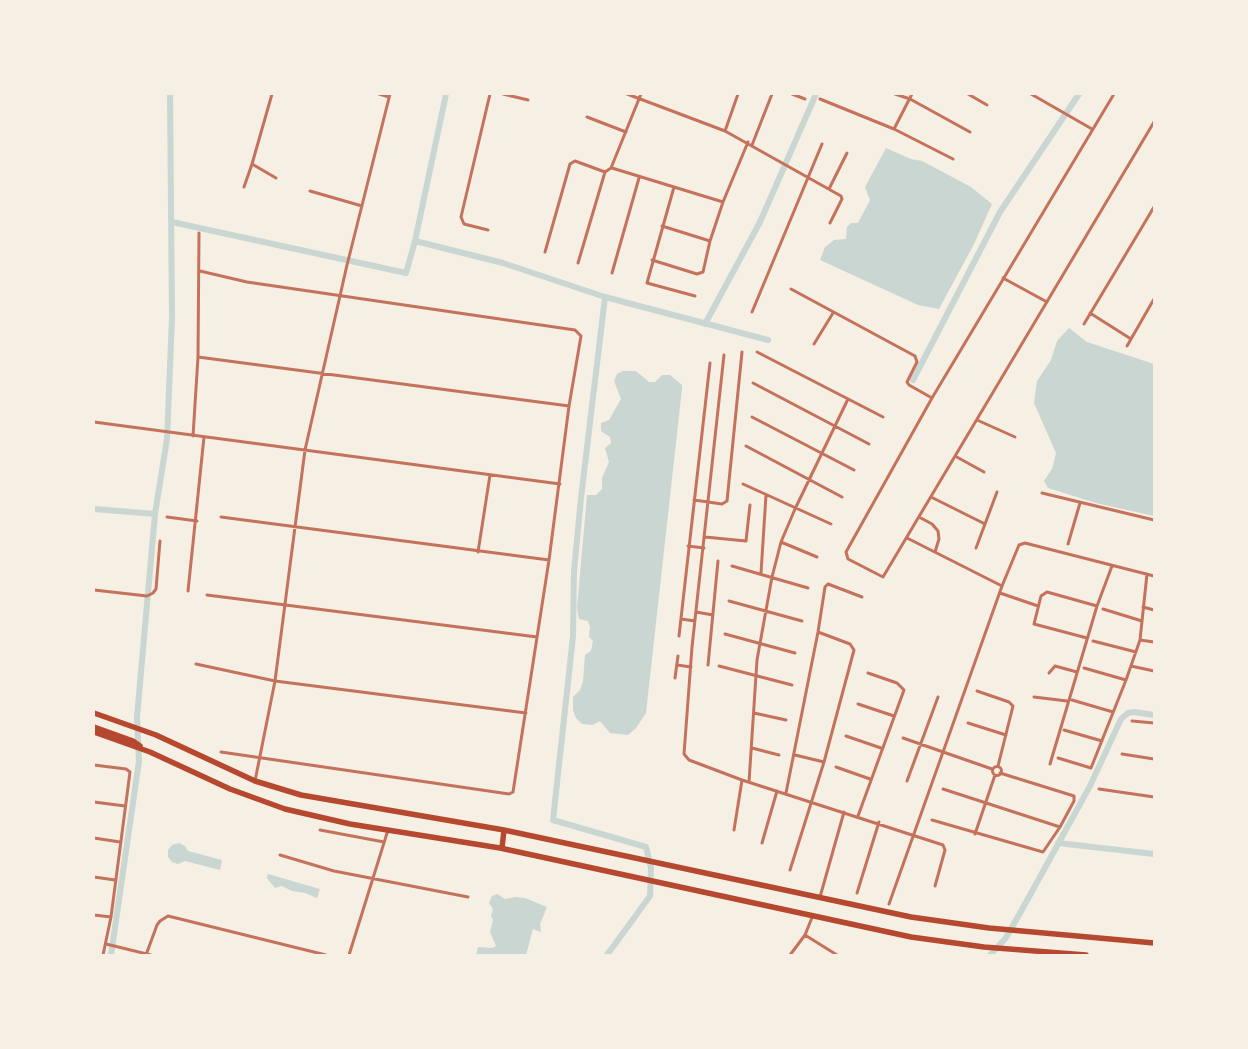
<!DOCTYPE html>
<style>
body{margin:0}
#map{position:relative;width:1248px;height:1049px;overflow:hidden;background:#f6efe4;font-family:"Archivo Narrow",sans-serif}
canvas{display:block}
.frame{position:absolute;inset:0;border:95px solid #f6efe4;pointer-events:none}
</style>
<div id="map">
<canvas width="1248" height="1049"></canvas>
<div class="frame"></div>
</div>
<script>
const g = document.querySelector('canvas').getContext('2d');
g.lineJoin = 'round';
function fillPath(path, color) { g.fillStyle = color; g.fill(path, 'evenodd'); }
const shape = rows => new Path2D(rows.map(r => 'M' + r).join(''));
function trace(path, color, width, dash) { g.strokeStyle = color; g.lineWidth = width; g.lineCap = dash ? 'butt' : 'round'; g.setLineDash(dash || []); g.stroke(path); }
fillPath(shape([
 [886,148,911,159,922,161,971,187,992,204,974,244,939,309,918,305,820,260,825,247,834,240,846,239,847,227,851,223,858,223,870,200,865,187],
 [1069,328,1087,342,1154,364,1154,516,1096,503,1048,488,1044,481,1052,469,1056,453,1034,403,1037,381,1051,360,1057,341],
 [623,371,636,371,649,382,655,382,662,375,670,375,682,385,682,389,646,713,636,728,628,735,610,733,600,721,592,725,582,724,576,718,573,710,573,697,580,690,583,681,585,655,591,651,593,641,589,637,590,627,588,621,579,619,577,608,587,495,596,495,602,489,602,478,609,462,605,448,611,443,610,437,601,431,601,423,609,420,621,399,614,381,617,374],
 [179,843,185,846,188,851,222,860,220,870,185,861,178,864,172,862,168,857,168,850,172,845],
 [268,874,320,889,317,898,305,893,292,891,282,886,275,888,267,878],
 [497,894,505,899,516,897,525,898,547,907,540,924,541,932,533,929,526,955,476,955,478,947,492,948,496,946,490,932,493,920,491,916,493,909,489,903,492,896]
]), '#c9d6d2');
trace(shape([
 [446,94,415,241,503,263,605,297,768,340],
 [172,222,406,273,415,241],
 [605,297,581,498,574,571,573,636,553,820,646,847,651,868,650,896,607,955],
 [705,324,760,222,816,94],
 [913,380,1000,212,1079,94],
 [94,509,155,514],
 [1058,843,1154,854],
 [111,955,139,761,137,717,155,514,167,439,172,318,170,94],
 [990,955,1005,939,1019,915,1090,786,1121,719,1128,713,1134,712,1154,715]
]), '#c9d6d2', 6);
trace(shape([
 [272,94,252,164,276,178],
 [379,94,389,97],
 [503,94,528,100],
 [627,94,725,131,841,196,842,199,830,223],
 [792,94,805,99],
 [895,94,910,99,970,132],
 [968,94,987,105],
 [1031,94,1092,129],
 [1114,94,932,398,846,552,848,559,883,577,1154,122],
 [820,99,894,129,912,94],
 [587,117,626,132],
 [894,129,953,159],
 [725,131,738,94],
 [752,145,772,94],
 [611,168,641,94],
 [612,168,723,202],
 [244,187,252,164],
 [674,187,647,283,695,296],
 [829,189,847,153],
 [310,191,362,206],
 [662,226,710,241],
 [488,230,464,224,461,217,490,94],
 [545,252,570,164,575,161,605,172,611,168],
 [652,260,697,274,703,272,710,241,723,202,748,142],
 [578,263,605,172],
 [200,271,247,282,575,330,581,336,569,406,549,560,513,792,509,794,221,752],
 [612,273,639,178],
 [1003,278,1047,302],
 [791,289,915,356,917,362,907,382,909,385,932,398],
 [752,312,822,144],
 [1090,313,1131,339],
 [1084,324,1154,207],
 [814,344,833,313],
 [1127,346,1154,299],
 [757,352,883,417],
 [724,355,692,647,684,754,689,760,742,780,943,845,945,850,935,886],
 [198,357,569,406],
 [753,383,869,444],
 [752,417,854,470],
 [977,420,1015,437],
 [94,422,560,484],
 [193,436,198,357,199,233],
 [746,446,842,497],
 [955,456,984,472],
 [743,484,831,524],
 [1042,493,1154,520],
 [931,497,985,524],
 [694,500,722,504,727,501,742,352],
 [167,517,197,521],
 [221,517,549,560],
 [919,517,932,524,938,531,939,539,935,552],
 [705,537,746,541,750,505],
 [907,538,1002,586],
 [781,542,817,557],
 [1068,544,1080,503],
 [688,546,704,548],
 [976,548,997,492],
 [478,552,490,475],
 [732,566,808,588],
 [761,573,766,495],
 [94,590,147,596,153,593,156,589,160,541],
 [188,591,204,437],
 [1000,593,1038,606],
 [207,595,537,637],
 [729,601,802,621],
 [1143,607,1154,610],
 [1103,609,1142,621],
 [696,612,713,615],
 [681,619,695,621],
 [725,634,795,653],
 [679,636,710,363],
 [1087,638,1034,624,1041,596,1047,592,1097,606],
 [1140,640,1154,642],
 [1093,641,1136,652],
 [196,664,275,681,526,713],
 [677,665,691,667],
 [708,665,718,561],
 [719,666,792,685],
 [1131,666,1154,671],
 [1084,668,1126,680,1140,640,1147,574],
 [1049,673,1055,666,1077,672],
 [675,678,678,656],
 [977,691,1009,702,1013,706,998,766],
 [1034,697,1067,701],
 [1072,700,1113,712],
 [858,704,894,716],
 [754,713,786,720],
 [1132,721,1154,723],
 [968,723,1006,735],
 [1064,730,1102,741],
 [846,736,881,748],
 [903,738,992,769],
 [752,748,779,755],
 [1122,754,1154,759],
 [795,755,824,762],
 [1058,758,1091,768,1126,680],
 [1050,764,1097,606,1112,566],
 [94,765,126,769,130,772,111,917,103,955],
 '992.5 771a4.5 4.5 0 1 1 9 0a4.5 4.5 0 1 1-9 0Z',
 [836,767,870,779],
 [255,781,275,681,305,450,347,265,390,94],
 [907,781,938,697],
 [749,782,757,660,772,577,781,542,795,509,848,399],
 [943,789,1060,827],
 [1099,789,1154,797],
 [786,793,818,632,825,587,828,584,862,597],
 [94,802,125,806],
 [858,816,904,690,897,683,868,673],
 [932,820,1043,852,1060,827,1074,801,1074,796,1000,773],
 [320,830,384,842],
 [734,830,742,780],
 [975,834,995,775],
 [94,838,120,842],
 [762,843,777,791],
 [280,855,334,871,468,897],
 [790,870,824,762,854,650,850,644,818,632],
 [94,877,115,880],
 [857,893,879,822],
 [820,897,844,812],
 [889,904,1002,586,1019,545,1025,543,1154,576],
 [94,915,111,917],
 [805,935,837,955],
 [106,944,151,955],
 [146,955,157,925,160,921,168,916,326,955],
 [349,955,388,830],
 [790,955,805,935,813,915]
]), '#c5725c', 3);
trace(shape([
 [94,713,156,735,255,781,301,795,504,830,911,917,989,928,1154,943],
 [94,727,133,741,140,746],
 [94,732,150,752,230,789,285,809,350,824,500,848,911,937,984,947,1086,955],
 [502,848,504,830]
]), '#b5482f', 5.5);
</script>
